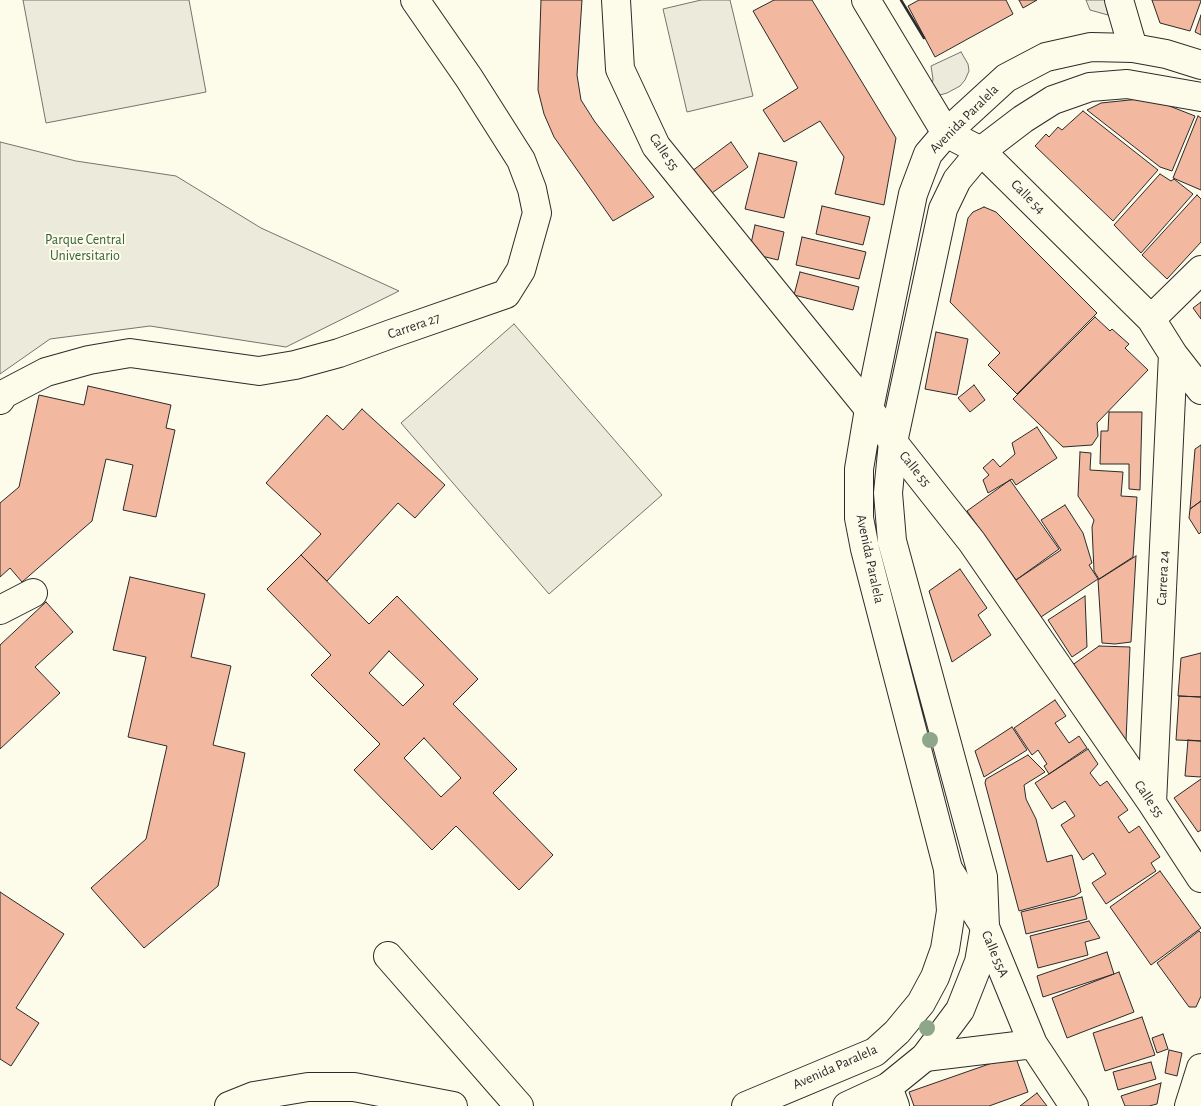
<!DOCTYPE html>
<style>
body{margin:0}
canvas{display:block;background:#fdfbea}
</style>
<canvas width="1201" height="1106"></canvas>
<script>
const g = document.querySelector('canvas').getContext('2d');
g.lineJoin = 'round';
function fillPath(path, color) { g.fillStyle = color; g.fill(path, 'evenodd'); }
const shape = rows => new Path2D(rows.map(r => 'M' + r).join(''));
function trace(path, color, width, dash) { g.strokeStyle = color; g.lineWidth = width; g.lineCap = dash ? 'butt' : 'round'; g.setLineDash(dash || []); g.stroke(path); }
function write(font, color, halo, rows, align = 'center') {
  g.font = font + ' "Alegreya Sans",sans-serif'; g.lineWidth = 4; g.setLineDash([]); g.textBaseline = 'middle'; g.strokeStyle = halo; g.fillStyle = color; for (const [text, x, y, turn = 0] of rows) {
    g.save(); g.translate(x, y); g.rotate((+turn || 0) * Math.PI / 180); g.textAlign = isNaN(turn) ? turn : align; if (halo) g.strokeText(text, 0, 0); g.fillText(text, 0, 0); g.restore();
  }
}
const green = shape([
 [23,0,189,0,206,92,46,123,23,0],
 [701,0,730,0,753,96,687,112,663,9,701,0],
 [1086,0,1105,0,1108,15,1090,10,1086,0],
 [961,52,968,64,969,71,965,80,960,86,947,93,940,95,931,91,933,79,931,66,961,52],
 [0,142,76,161,176,176,261,228,399,291,286,347,150,326,50,339,0,374,0,142],
 [514,324,662,495,549,594,401,423,514,324]
]);
fillPath(green, '#ecebdb');
trace(green, '#74746e', 1);
const building = shape([
 [541,0,582,0,577,75,581,100,595,122,654,197,613,221,554,137,544,114,538,90,541,0],
 [774,0,812,0,896,138,884,205,835,194,844,157,820,121,784,142,763,110,798,88,753,11,774,0],
 [919,0,1006,0,1013,14,935,57,908,6,919,0],
 [1019,0,1037,0,1023,8,1019,0],
 [1152,0,1201,0,1201,1,1190,31,1160,23,1152,0],
 [1201,15,1201,35,1195,32,1201,15],
 [1149,98,1195,116,1172,171,1160,167,1087,110,1101,103,1149,98],
 [1083,111,1158,170,1113,221,1035,146,1046,134,1049,137,1058,127,1062,130,1083,111],
 [1198,116,1201,118,1201,190,1173,178,1198,116],
 [731,142,748,167,705,198,688,174,731,142],
 [759,153,797,162,784,218,745,209,759,153],
 [1160,174,1171,181,1174,179,1193,194,1141,253,1114,225,1160,174],
 [1197,195,1201,199,1201,242,1167,279,1142,255,1197,195],
 [822,206,870,217,863,245,816,234,822,206],
 [984,207,996,212,1097,313,1017,394,988,365,1000,353,950,302,968,218,973,212,984,207],
 [755,225,784,232,778,260,749,253,755,225],
 [802,237,866,252,859,279,796,265,802,237],
 [800,272,859,287,853,310,794,295,800,272],
 [1201,302,1201,319,1193,308,1201,302],
 [1095,317,1110,331,1112,329,1129,344,1125,348,1148,370,1097,423,1098,436,1092,445,1063,447,1013,399,1095,317],
 [936,332,968,339,957,395,925,389,936,332],
 [974,385,985,400,970,412,958,398,974,385],
 [88,386,171,405,166,428,175,430,156,517,123,510,133,465,106,459,92,521,22,582,10,568,0,577,0,503,19,487,39,395,84,405,88,386],
 [362,409,445,485,415,518,398,503,327,581,301,555,321,534,266,483,327,415,343,430,362,409],
 [1109,412,1142,412,1140,490,1129,489,1129,464,1100,464,1101,431,1108,431,1109,412],
 [1037,427,1057,458,1016,485,1012,479,988,493,983,480,989,475,983,468,993,459,1000,467,1015,454,1012,443,1037,427],
 [1201,445,1201,501,1190,509,1195,449,1201,445],
 [1080,452,1091,453,1090,470,1123,472,1121,496,1137,497,1133,557,1099,579,1094,571,1092,527,1094,520,1078,496,1080,452],
 [1010,480,1059,549,1016,580,967,511,1010,480],
 [1201,501,1201,532,1199,534,1189,518,1190,509,1201,501],
 [1065,505,1083,533,1092,563,1089,565,1098,579,1038,619,1013,582,1061,550,1041,520,1065,505],
 [301,555,369,624,397,596,478,679,453,704,517,769,493,793,553,855,519,890,456,826,432,850,354,770,380,744,311,675,331,655,267,589,301,555],
 [389,651,424,685,403,706,369,673,389,651],
 [424,738,461,778,441,797,404,758,424,738],
 [1136,556,1131,642,1115,644,1102,643,1098,580,1136,556],
 [960,569,987,608,978,615,991,635,952,662,929,591,960,569],
 [130,577,205,594,191,657,231,666,213,745,245,753,218,886,144,948,91,888,146,839,167,746,128,737,146,657,113,650,130,577],
 [1085,596,1087,647,1072,657,1048,620,1085,596],
 [46,602,73,632,35,667,60,693,0,749,0,645,46,602],
 [1099,646,1130,647,1126,741,1071,666,1099,646],
 [1201,653,1201,697,1178,696,1181,658,1201,653],
 [1179,696,1201,697,1201,741,1176,740,1179,696],
 [1055,700,1066,716,1055,723,1069,743,1079,736,1087,748,1049,774,1044,766,1047,764,1038,750,1032,755,1014,728,1055,700],
 [1012,727,1027,750,984,777,975,751,1012,727],
 [1188,740,1201,741,1201,777,1185,776,1188,740],
 [1088,749,1098,764,1090,773,1100,786,1107,781,1128,810,1118,817,1129,833,1139,826,1160,857,1151,863,1156,871,1106,904,1092,883,1106,874,1093,853,1083,860,1061,825,1075,816,1065,801,1052,809,1035,783,1088,749],
 [1028,755,1045,772,1024,785,1026,799,1036,819,1047,862,1072,855,1081,892,1075,896,1019,911,985,783,986,779,1028,755],
 [1201,779,1201,830,1198,832,1174,798,1201,779],
 [1160,871,1201,928,1151,965,1110,907,1160,871],
 [0,892,64,934,16,1008,39,1023,11,1066,0,1059,0,892],
 [1082,897,1087,919,1026,934,1021,912,1082,897],
 [1089,921,1100,938,1085,942,1088,955,1038,968,1030,936,1089,921],
 [1199,931,1201,933,1201,996,1196,1007,1189,1007,1157,963,1199,931],
 [1107,952,1114,974,1043,997,1037,976,1107,952],
 [1119,972,1134,1012,1067,1038,1052,998,1119,972],
 [1142,1017,1155,1055,1105,1071,1093,1033,1142,1017],
 [1163,1034,1168,1049,1157,1053,1152,1038,1163,1034],
 [1169,1050,1182,1053,1177,1076,1165,1073,1169,1050],
 [1015,1055,1028,1092,989,1106,914,1106,909,1092,1015,1055],
 [1151,1062,1156,1079,1118,1090,1113,1072,1151,1062],
 [1161,1083,1157,1104,1149,1106,1125,1106,1121,1096,1161,1083],
 [1037,1093,1047,1106,1020,1106,1037,1093]
]);
fillPath(building, '#f2b8a0');
trace(building, '#2b2b2b', 1);
const minor = shape([
 [616,0,620,69,656,146,869,409,893,442,972,542,1152,803,1201,878],
 [866,0,946,133,981,151,1151,319,1173,354,1201,390],
 [1119,0,1133,48],
 [1151,319,1201,270],
 [0,400,4,394,46,372,89,360,130,353,259,371,295,365,339,353,391,334,506,294,521,270,537,213,532,189,521,160,469,78,415,0],
 [0,610,33,593],
 [1152,803,1173,354],
 [948,869,985,927,1033,1044,1074,1106],
 [388,956,519,1106],
 [925,1057,1033,1044],
 [888,1087,895,1106],
 [1189,1106,1201,1068]
]);
const major = shape([
 [229,1106,254,1096,308,1087,354,1087,453,1106],
 [746,1106,875,1052,897,1032,921,1003,935,977,945,949,951,911,948,869,865,549,859,518,859,469,869,409,913,194,928,154,946,133,1006,78,1046,57,1091,47,1133,48,1166,54,1201,65],
 [847,1106,888,1087,925,1057,960,1010,979,962,985,927,983,877,892,541,888,493,893,442,943,209,957,180,981,151,1023,119,1053,100,1090,87,1127,84,1201,97]
]);
trace(minor, '#2b2b2b', 30);
trace(major, '#2b2b2b', 30);
trace(minor, '#fdfbea', 28);
trace(major, '#fdfbea', 28);
trace(shape([
 [901,0,924,38]
]), '#2b2b2b', 2.5);
g.fillStyle = '#8ea78a';
for (const [x, y] of [
 [930,740],
 [927,1028]
]) { g.beginPath(); g.arc(x, y, 8, 0, 2 * Math.PI); g.fill(); }
write('14px', '#2b2b2b', '#fdfbea', [
 ["Avenida Paralela",964,119,-45],
 ["Calle 55",664,152,56],
 ["Calle 54",1028,197,45],
 ["Carrera 27",414,326,-19],
 ["Calle 55",915,469,51],
 ["Avenida Paralela",870,559,78],
 ["Carrera 24",1163,578,-87],
 ["Calle 55",1149,799,56],
 ["Calle 55A",995,954,67],
 ["Avenida Paralela",835,1067,-24]
]);
write('14px', '#34623c', '#fdfbea', [
 ["Parque Central",85,240],
 ["Universitario",85,256]
]);
</script>
